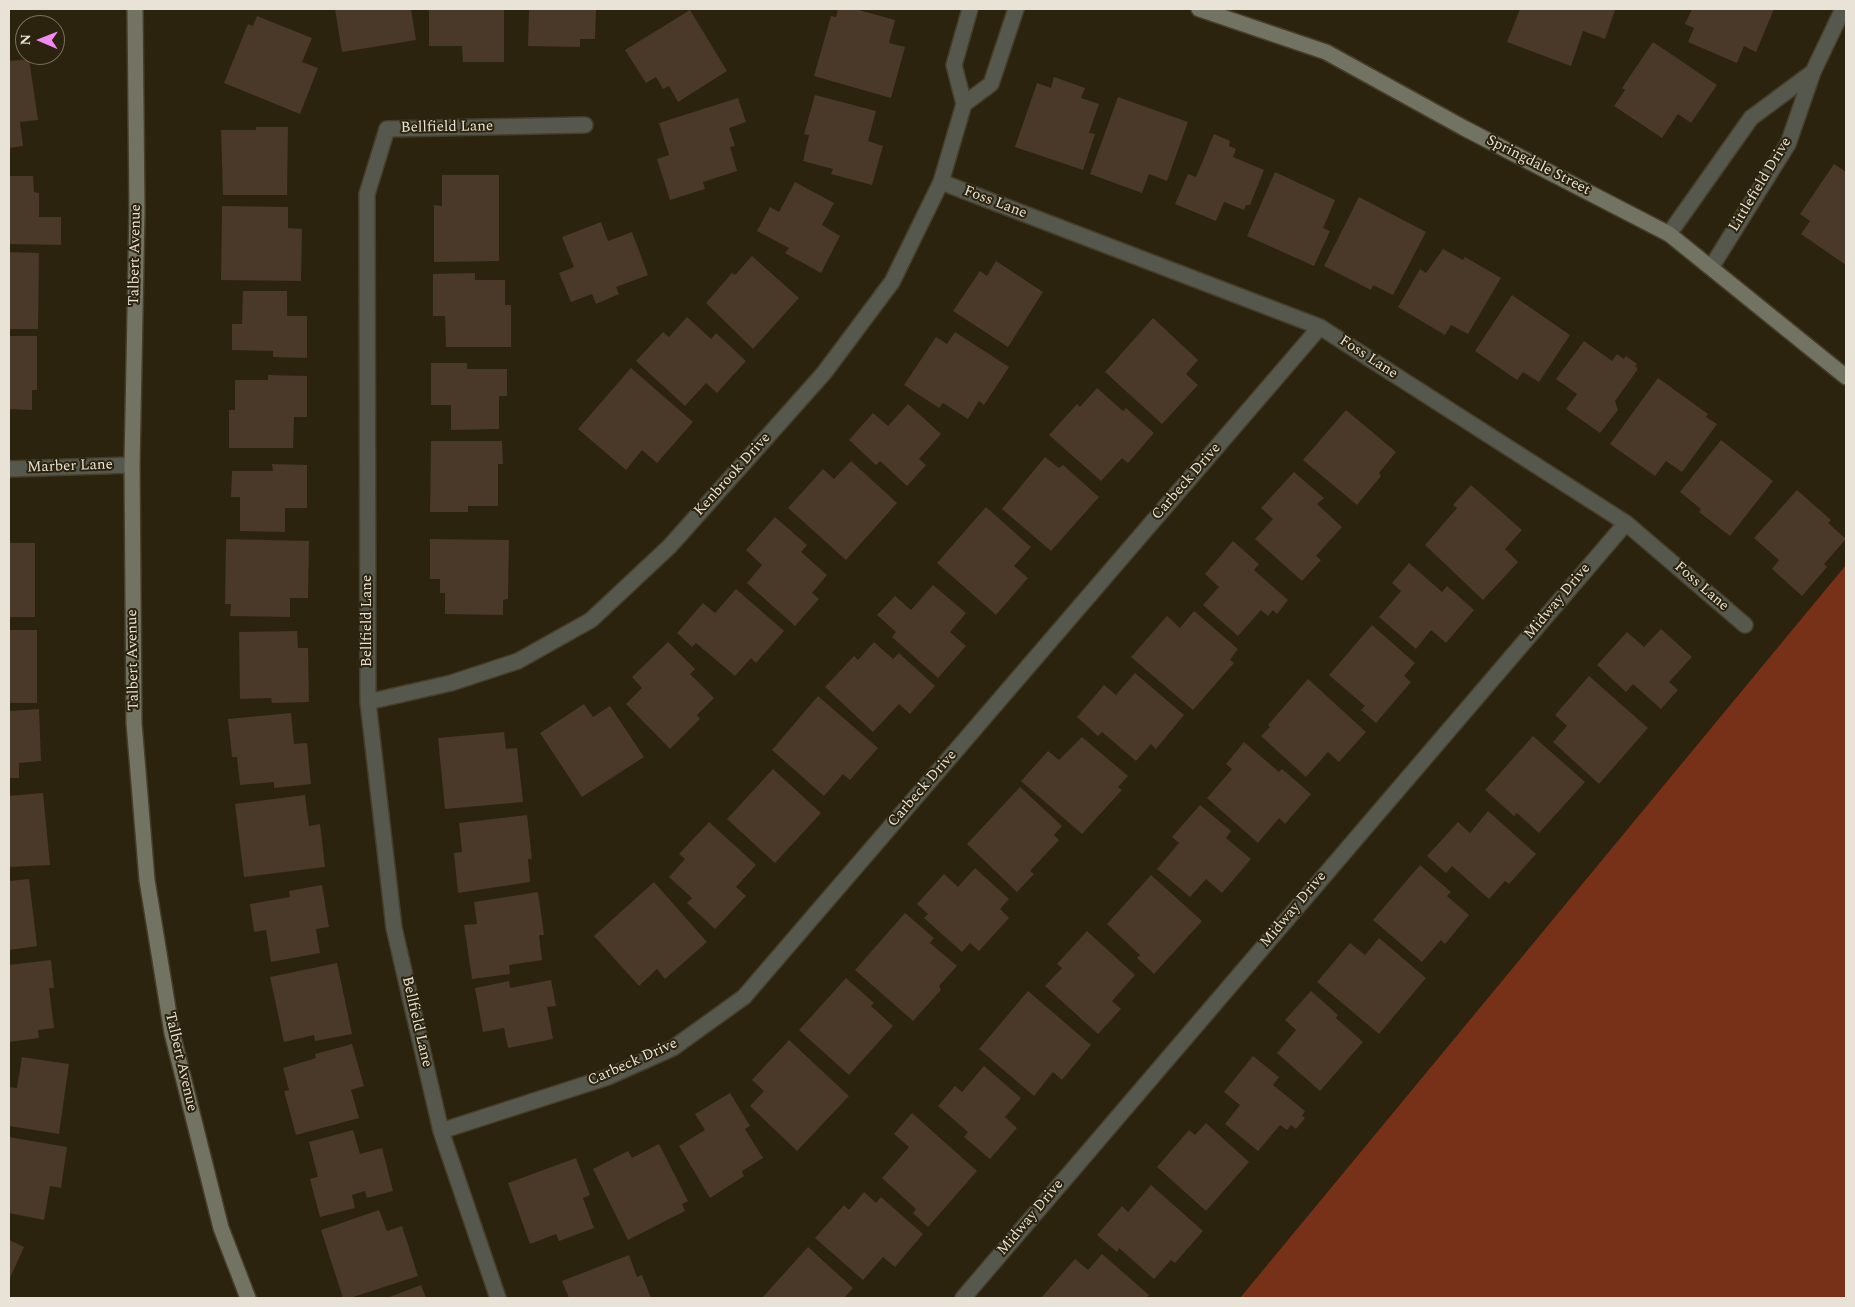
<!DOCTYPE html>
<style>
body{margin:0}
#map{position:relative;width:1855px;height:1307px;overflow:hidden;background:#2c230e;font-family:Spectral,serif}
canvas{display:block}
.frame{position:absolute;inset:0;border:10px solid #e9e3d7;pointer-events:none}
.north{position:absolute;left:15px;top:15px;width:50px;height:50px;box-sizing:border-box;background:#2c230e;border:1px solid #78705e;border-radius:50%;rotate:271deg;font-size:14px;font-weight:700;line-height:20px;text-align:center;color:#e9e3d7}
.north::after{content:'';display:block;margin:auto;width:18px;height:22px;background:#f18af4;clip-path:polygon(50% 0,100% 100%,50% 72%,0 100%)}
</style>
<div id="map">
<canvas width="1855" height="1307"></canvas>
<div class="frame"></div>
<div class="north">N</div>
</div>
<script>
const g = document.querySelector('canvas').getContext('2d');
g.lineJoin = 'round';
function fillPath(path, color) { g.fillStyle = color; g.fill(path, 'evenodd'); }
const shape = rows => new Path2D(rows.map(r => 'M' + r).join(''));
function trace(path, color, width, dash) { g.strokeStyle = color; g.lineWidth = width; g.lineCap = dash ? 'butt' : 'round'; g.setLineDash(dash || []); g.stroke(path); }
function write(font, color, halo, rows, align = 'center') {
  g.font = font + ' Spectral,serif'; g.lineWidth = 4; g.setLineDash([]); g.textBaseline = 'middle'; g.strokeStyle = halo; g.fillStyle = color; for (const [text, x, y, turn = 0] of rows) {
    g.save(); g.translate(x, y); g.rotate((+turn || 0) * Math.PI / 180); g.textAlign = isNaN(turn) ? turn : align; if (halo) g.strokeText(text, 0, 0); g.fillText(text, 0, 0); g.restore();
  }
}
fillPath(shape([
 [1846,565,1846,1298,1240,1298]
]), '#783119');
fillPath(shape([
 [335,9,411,9,416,40,342,52],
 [429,9,504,9,504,62,463,62,462,46,429,46],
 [529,9,596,9,595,39,580,39,580,47,528,46],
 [838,9,855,9,895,20,889,43,905,47,891,98,814,76,831,16,836,17],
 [1520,9,1612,9,1615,10,1605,39,1583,31,1571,66,1507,42],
 [1692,9,1774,9,1756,52,1744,46,1737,63,1688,42,1694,28,1685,24],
 [690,10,727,71,678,102,669,86,663,89,656,77,646,83,625,50],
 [257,16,312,38,302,62,318,68,300,114,224,83,248,24,253,26],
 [1653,42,1717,85,1691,123,1678,114,1662,138,1614,106,1625,90,1622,88],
 [29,59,38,120,20,122,23,146,9,148,9,61],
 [1054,77,1085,88,1081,98,1099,104,1089,133,1095,134,1083,170,1015,147,1037,83,1051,88],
 [815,95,876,111,868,141,883,146,872,185,831,174,833,169,803,161,809,135,804,134],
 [1118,97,1188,122,1167,181,1149,174,1142,193,1090,174],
 [738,98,746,122,729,128,735,146,730,147,737,171,703,182,705,189,670,200,657,159,669,155,659,123],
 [256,127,288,127,287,195,223,195,221,130,256,130],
 [1214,134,1230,141,1229,146,1236,149,1233,157,1264,170,1250,205,1246,205,1244,210,1224,202,1216,221,1175,204,1188,174,1196,177],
 [1834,164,1846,172,1846,265,1801,234,1810,221,1800,214],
 [1275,172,1335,200,1323,228,1330,231,1314,266,1247,236],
 [442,175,499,175,499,261,434,262,434,205,442,206],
 [9,176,33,176,34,192,39,193,39,217,61,217,61,245,9,244],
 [795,182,834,203,822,225,840,236,821,273,785,253,789,248,757,231,770,207,779,212],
 [1359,197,1426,232,1393,295,1373,285,1371,290,1324,266],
 [222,206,288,207,288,228,302,229,301,281,221,280],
 [601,222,608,241,632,232,648,275,616,287,619,294,596,304,592,294,571,302,559,273,574,267,562,237],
 [1443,249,1463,260,1465,257,1501,278,1468,334,1451,325,1445,335,1398,307,1420,269,1426,273],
 [9,252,39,253,38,329,9,329],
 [752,256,799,298,753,349,706,303,732,273,735,275],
 [996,261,1043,292,1008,347,953,311,980,271,987,276],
 [475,273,475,280,505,280,505,305,511,305,511,347,446,347,445,316,433,316,433,274],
 [243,291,287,291,287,316,307,316,307,358,273,357,273,351,232,350,232,324,242,324],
 [1512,295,1570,335,1539,382,1523,372,1517,380,1475,351],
 [687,317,711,339,716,333,746,361,717,393,706,383,685,406,636,361,663,332,669,337],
 [1153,318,1198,360,1186,374,1198,385,1162,424,1105,372],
 [955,332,1009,367,984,405,979,401,968,419,943,403,939,408,904,385,936,337,947,344],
 [9,336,37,336,37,390,32,390,32,410,9,409],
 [1584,341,1612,361,1617,354,1624,359,1626,356,1637,364,1635,366,1638,369,1615,401,1618,410,1600,433,1566,409,1577,394,1556,379],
 [431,363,467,363,467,369,507,369,507,396,499,396,499,429,451,430,451,405,431,405],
 [631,368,693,422,657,463,642,450,626,470,578,429],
 [268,375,307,376,307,417,294,417,293,448,229,448,229,410,235,410,235,380,268,380],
 [1658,378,1708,414,1706,417,1717,424,1682,472,1666,461,1655,476,1610,444],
 [1097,388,1123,411,1126,408,1154,433,1128,463,1122,458,1101,481,1049,435,1077,404,1080,407],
 [908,404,941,434,919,459,926,465,907,486,880,461,876,465,849,440,873,413,888,426],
 [1346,410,1396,452,1379,473,1381,476,1357,505,1303,460],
 [1721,440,1773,481,1730,536,1699,512,1701,509,1680,492],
 [431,441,502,441,503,464,498,464,498,506,468,506,468,512,430,512],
 [1045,457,1059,468,1063,465,1099,497,1051,551,1002,509],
 [851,461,897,503,846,560,788,508,823,469,834,479],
 [272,464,307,465,307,508,285,508,285,532,240,531,240,497,231,497,232,471,273,471],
 [1294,472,1324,498,1317,504,1342,527,1316,556,1321,560,1302,581,1255,539,1273,519,1261,508],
 [1471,485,1522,530,1505,549,1518,562,1483,600,1425,545,1457,508,1453,505],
 [1797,490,1831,520,1828,523,1846,539,1824,564,1827,567,1802,596,1772,569,1779,560,1754,538],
 [986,507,1031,547,1014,566,1028,578,996,615,937,563],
 [775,517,807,545,801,552,827,575,812,593,819,599,795,626,747,583,762,565,746,550],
 [226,539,309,541,308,598,290,598,290,617,230,616,231,604,225,604],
 [430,539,509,540,508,599,503,600,503,615,445,614,445,593,440,593,440,579,430,579],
 [1233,541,1259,564,1254,570,1288,600,1277,614,1273,610,1268,616,1261,610,1238,636,1203,605,1219,587,1205,574],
 [9,543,35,543,35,617,9,617],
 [1409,563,1442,592,1447,586,1474,610,1446,643,1431,630,1416,649,1379,617,1401,591,1392,583],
 [933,585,966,613,950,632,966,646,938,678,892,637,896,632,877,615,895,596,911,610],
 [736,589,784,631,756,663,751,658,735,676,696,643,692,647,677,633,703,603,715,613],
 [1194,611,1238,649,1230,660,1234,663,1193,710,1131,657,1167,616,1180,628],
 [1372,625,1415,663,1404,676,1411,682,1376,723,1361,710,1365,706,1329,675],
 [1661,629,1692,657,1669,682,1678,690,1661,709,1633,684,1626,692,1597,665,1627,632,1644,647],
 [9,630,37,630,37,703,9,703],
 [297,631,298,648,308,648,309,702,272,703,271,698,240,699,239,632],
 [668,642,695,669,690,674,714,698,697,715,700,719,670,749,626,704,642,688,632,677],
 [874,642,893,659,899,653,935,686,910,714,899,704,873,732,825,687,854,656,858,660],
 [1135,673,1184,715,1156,749,1151,744,1136,761,1102,732,1098,736,1077,717,1104,685,1116,695],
 [1589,676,1648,728,1599,784,1553,742,1567,726,1555,715],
 [1308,679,1366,732,1339,762,1328,752,1306,777,1261,736,1270,727,1268,725],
 [818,696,878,748,850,780,843,774,824,796,772,750],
 [584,704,593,717,610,706,644,757,582,797,540,733],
 [39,709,41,761,19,763,19,778,9,778,9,711],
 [291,713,294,744,307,743,311,784,274,788,274,782,240,785,237,757,232,757,228,719],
 [504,732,506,749,517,748,523,802,445,809,438,738],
 [1533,736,1585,782,1539,833,1517,813,1514,816,1485,790],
 [1082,737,1128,776,1118,787,1122,790,1082,834,1021,781,1048,751,1059,760],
 [1244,742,1279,772,1282,769,1311,794,1285,824,1279,818,1258,843,1207,798,1232,769,1226,764],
 [773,769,821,813,775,863,727,819],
 [1020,787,1062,826,1054,835,1059,840,1030,871,1034,874,1017,892,967,844],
 [43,793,50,865,9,867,9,796],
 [305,795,309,826,320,824,325,867,244,877,235,804],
 [1200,805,1231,831,1226,838,1251,859,1222,893,1206,879,1190,897,1157,869,1179,843,1172,837],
 [1488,811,1536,854,1509,884,1505,881,1489,899,1452,866,1446,873,1427,856,1458,822,1470,833],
 [527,815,532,859,528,859,530,882,458,893,454,853,462,852,459,823],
 [709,822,756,865,736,887,746,896,715,929,687,903,692,898,669,877,685,859,679,854],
 [1420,865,1451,892,1447,896,1469,915,1445,944,1441,940,1422,962,1373,920],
 [975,868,1009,899,1000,909,1009,918,979,951,970,943,962,952,924,918,928,914,917,904,944,874,958,887],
 [1151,875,1202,921,1154,974,1137,958,1140,955,1107,924],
 [29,879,37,946,9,950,9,881],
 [654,882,707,942,665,979,657,969,639,986,594,936],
 [322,885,329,927,316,929,320,953,271,962,266,930,254,932,250,904,290,897,289,891],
 [538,892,544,935,539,935,542,960,509,965,510,974,472,979,464,925,477,924,474,902],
 [905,913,934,938,930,943,957,966,939,986,941,990,913,1021,855,970],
 [1087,931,1135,975,1112,1001,1121,1009,1098,1034,1045,986,1062,968,1057,964],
 [1379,938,1426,978,1379,1034,1317,982,1350,943,1365,955],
 [51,960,54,988,49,988,54,1028,38,1030,39,1038,9,1042,9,965],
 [337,963,352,1034,315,1041,314,1035,284,1042,270,977],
 [846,978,874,1003,871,1006,893,1026,849,1075,799,1030],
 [551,980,556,1006,547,1007,553,1039,508,1048,504,1028,483,1032,475,988,509,981,510,988],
 [1028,991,1091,1045,1062,1080,1053,1072,1034,1096,979,1049],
 [1311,991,1338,1015,1336,1018,1363,1042,1320,1091,1277,1053,1296,1030,1285,1020],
 [789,1040,849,1096,797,1151,750,1106,764,1091,752,1080],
 [352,1044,364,1086,351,1090,359,1118,296,1135,284,1091,289,1090,283,1068,316,1058,315,1054],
 [1253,1056,1279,1077,1273,1085,1305,1111,1302,1116,1305,1118,1296,1129,1291,1125,1287,1130,1280,1125,1258,1151,1225,1124,1240,1105,1224,1092],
 [22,1057,69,1064,59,1134,9,1126,9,1087,17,1088],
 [984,1066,1021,1098,1005,1117,1017,1128,990,1159,964,1137,968,1132,938,1106,955,1086,962,1092],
 [730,1093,750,1126,745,1129,763,1158,742,1171,744,1176,710,1198,679,1146,705,1130,695,1114],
 [912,1113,977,1171,928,1227,913,1213,916,1209,882,1178,909,1147,894,1134],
 [1206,1123,1249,1162,1206,1211,1157,1167,1189,1130,1195,1135],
 [353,1130,360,1154,382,1148,393,1191,367,1198,365,1191,352,1195,355,1208,320,1217,310,1179,318,1177,309,1142],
 [9,1137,67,1147,61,1188,50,1186,44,1220,9,1213],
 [659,1144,688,1201,682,1204,685,1211,628,1240,593,1169,628,1151,632,1158],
 [576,1158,590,1195,583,1198,594,1228,559,1241,556,1234,530,1244,508,1183],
 [1151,1185,1203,1231,1175,1263,1171,1260,1154,1279,1119,1248,1117,1252,1097,1235,1122,1206,1128,1212],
 [864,1192,876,1203,881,1197,923,1234,895,1267,883,1257,863,1280,815,1238,844,1205,849,1210],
 [379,1210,387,1231,402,1226,418,1276,350,1298,343,1298,321,1230],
 [9,1240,24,1247,9,1280],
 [808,1247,853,1288,844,1298,762,1298],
 [1102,1254,1149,1295,1146,1298,1041,1298,1075,1259,1088,1270],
 [629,1255,637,1277,642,1275,651,1298,569,1298,562,1281],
 [421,1285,426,1298,387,1298]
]), '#4a3828');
const street = shape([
 [1813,72,1843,9],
 [964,104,991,84,1016,9],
 [941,182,1320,327,1626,523,1745,625],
 [1669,234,1751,118,1813,72,1788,144,1712,266],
 [9,469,132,465],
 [368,702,451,683,518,661,591,620,670,546,824,373,892,282,941,182,964,104,954,65,970,9],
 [441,1131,608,1077,673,1048,744,997,1320,327],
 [498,1298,441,1131,394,928,368,702,367,194,387,129,585,125],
 [963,1298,1626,523]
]);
const secondary = shape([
 [135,9,137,212,132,465,134,723,147,880,172,1033,221,1228,248,1298],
 [1199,9,1326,52,1464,128,1669,234,1846,377]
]);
trace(street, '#463e2a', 18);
trace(secondary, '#463e2a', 18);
trace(street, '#56574d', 15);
trace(secondary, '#727363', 15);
write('15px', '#e9e3d7', '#2c230e', [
 ["Bellfield Lane",447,128,-1],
 ["Springdale Street",1538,166,27],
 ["Littlefield Drive",1761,185,-59],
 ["Foss Lane",995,203,21],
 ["Talbert Avenue",136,255,-89],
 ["Foss Lane",1368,358,33],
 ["Marber Lane",70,467,-2],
 ["Kenbrook Drive",733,475,-48],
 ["Carbeck Drive",1187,482,-49],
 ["Foss Lane",1701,587,41],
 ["Midway Drive",1558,602,-50],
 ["Bellfield Lane",368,621,-90],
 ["Talbert Avenue",134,660,-91],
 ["Carbeck Drive",923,789,-49],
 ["Midway Drive",1294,910,-50],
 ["Bellfield Lane",416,1022,77],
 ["Talbert Avenue",180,1062,77],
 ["Carbeck Drive",633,1063,-24],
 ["Midway Drive",1031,1218,-50]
]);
</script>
